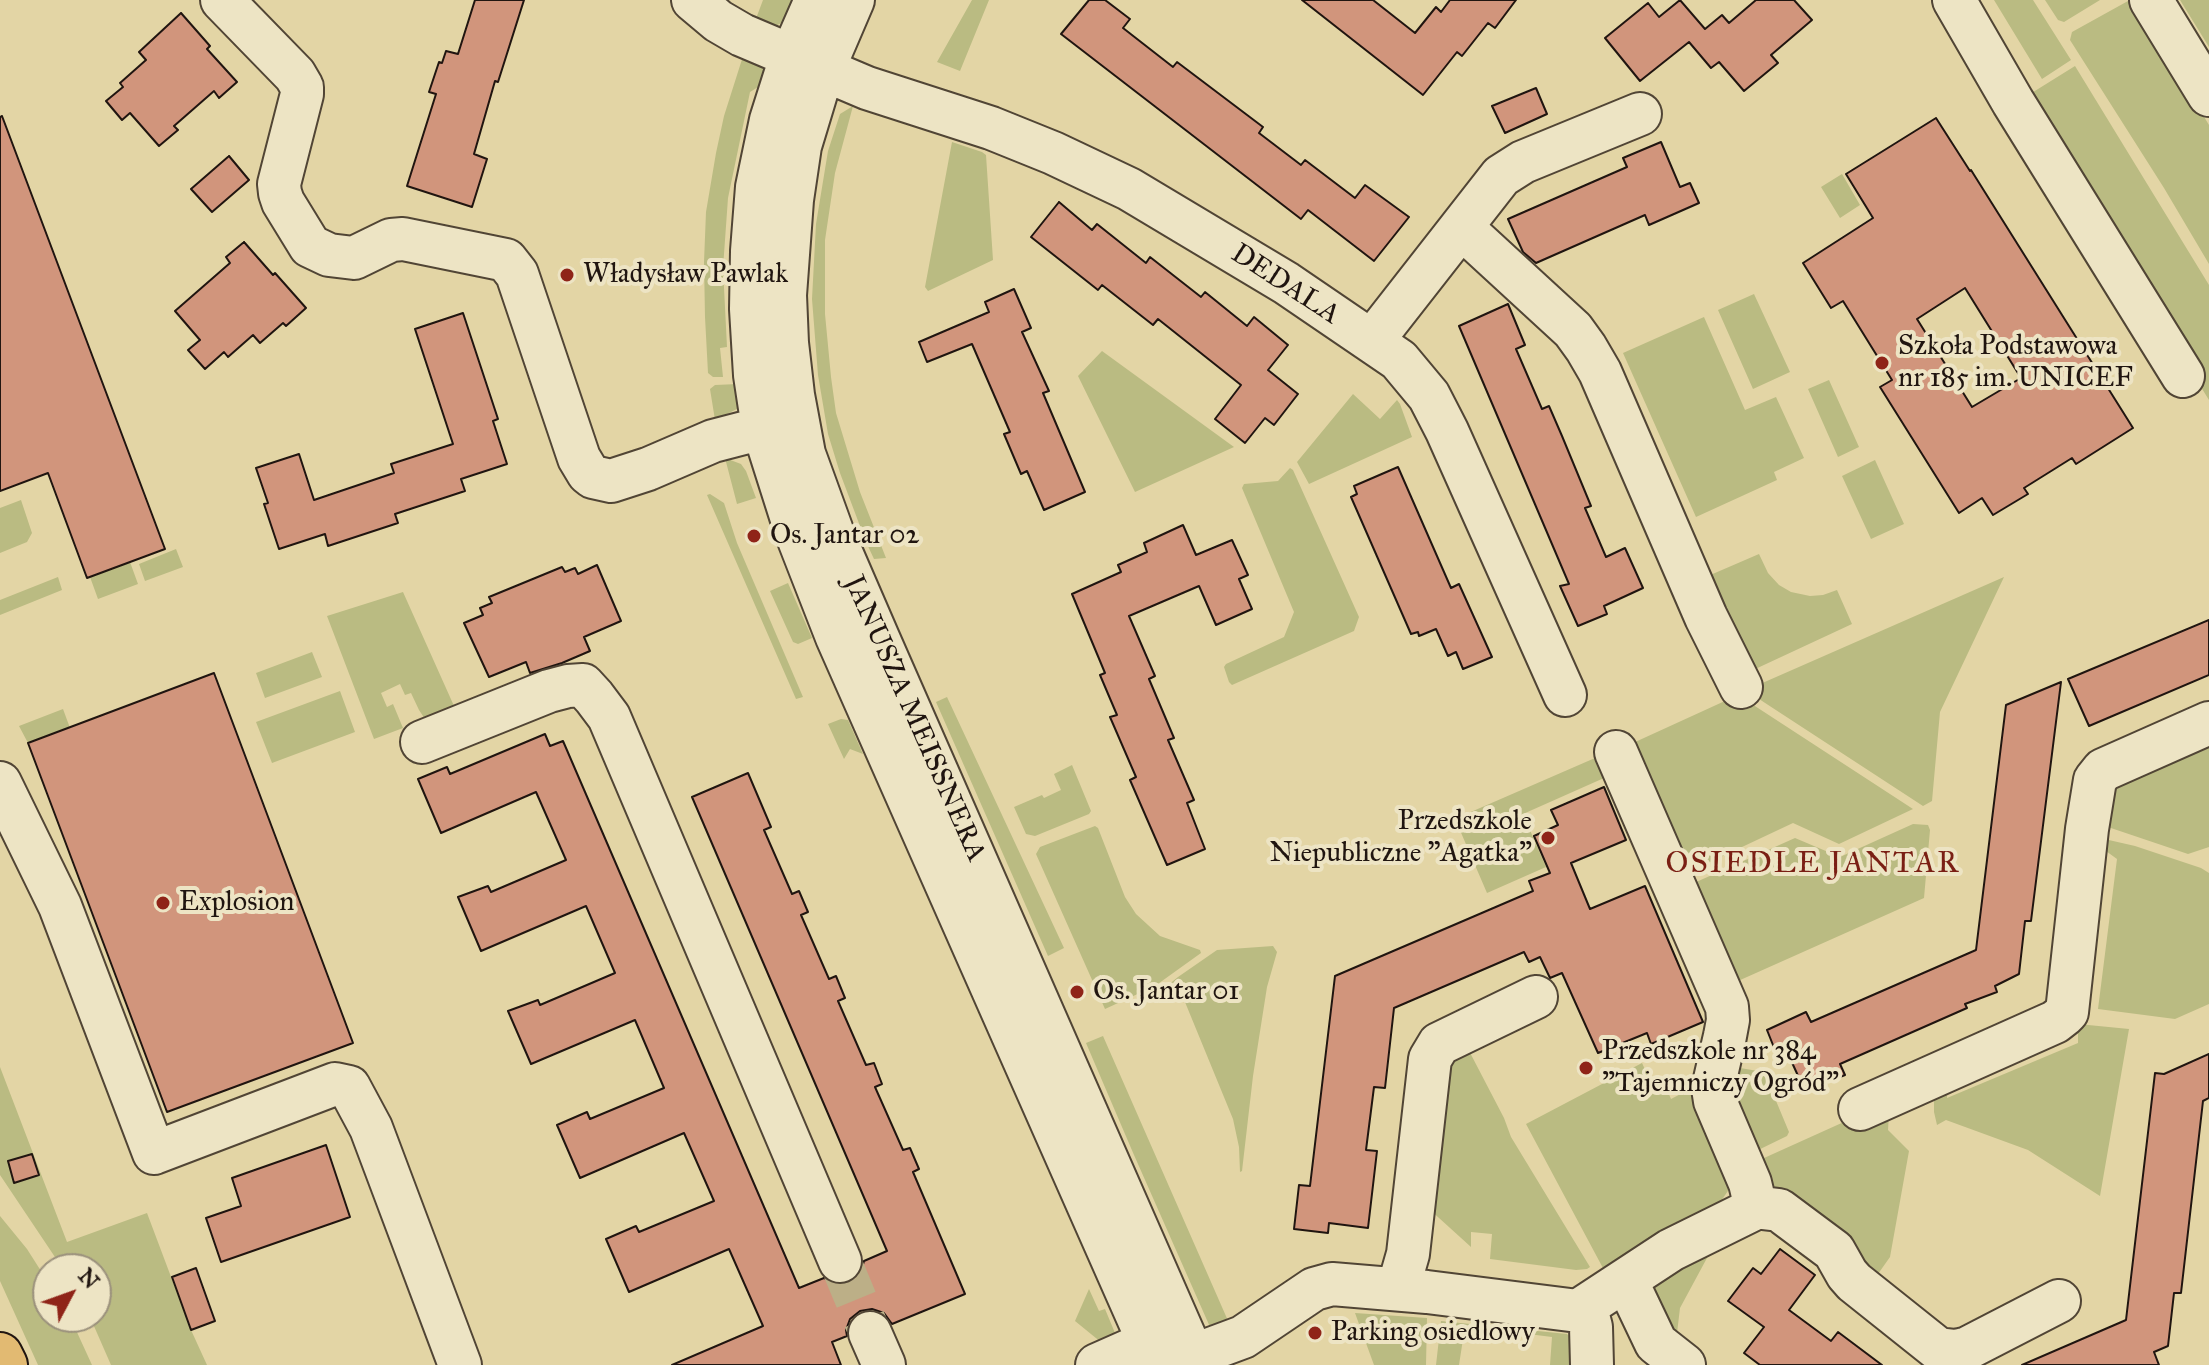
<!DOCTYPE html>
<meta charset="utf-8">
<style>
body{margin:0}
#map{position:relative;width:2209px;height:1365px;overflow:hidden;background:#e3d5a5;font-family:"IM FELL Great Primer",serif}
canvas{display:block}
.north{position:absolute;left:32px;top:1253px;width:80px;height:80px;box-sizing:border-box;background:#ede4c4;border:2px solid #9b917c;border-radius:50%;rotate:49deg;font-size:22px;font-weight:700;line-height:32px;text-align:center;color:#201510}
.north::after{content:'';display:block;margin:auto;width:28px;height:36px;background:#8f2418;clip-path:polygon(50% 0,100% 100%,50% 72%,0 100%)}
</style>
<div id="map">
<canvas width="2209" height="1365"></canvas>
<div class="north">N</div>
</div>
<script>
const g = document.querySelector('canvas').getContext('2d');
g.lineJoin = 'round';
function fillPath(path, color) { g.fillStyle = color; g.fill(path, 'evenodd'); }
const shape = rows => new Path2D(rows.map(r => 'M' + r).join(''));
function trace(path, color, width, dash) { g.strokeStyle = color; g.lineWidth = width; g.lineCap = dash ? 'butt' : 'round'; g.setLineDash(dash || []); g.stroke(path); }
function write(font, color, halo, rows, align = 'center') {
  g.font = font + ' "IM FELL Great Primer",serif'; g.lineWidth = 8; g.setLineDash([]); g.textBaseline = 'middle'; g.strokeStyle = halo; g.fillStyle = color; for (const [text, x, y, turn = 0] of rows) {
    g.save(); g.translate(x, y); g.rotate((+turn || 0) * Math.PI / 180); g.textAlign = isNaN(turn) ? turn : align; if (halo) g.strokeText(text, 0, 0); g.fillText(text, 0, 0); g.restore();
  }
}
fillPath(shape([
 [763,0,796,0,783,22,772,28,754,24],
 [972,0,989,0,960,71,937,62],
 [1994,0,2033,0,2071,60,2042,79],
 [2045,0,2100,0,2064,22,2058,20],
 [2180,0,2209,0,2209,47],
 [2128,1,2132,2,2137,6,2209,125,2209,264,2164,188,2070,40,2072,32],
 [744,53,761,65,764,72,763,84,750,92,728,198,723,268,727,347,720,348,723,377,713,377,708,373,705,317,704,262,706,212,716,153,724,116],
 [2075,66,2209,285,2209,400,2022,99],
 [853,106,835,173,825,240,825,314,831,377,836,413,860,492,886,558,874,559,866,542,840,473,828,434,818,375,812,299,816,224,828,151,840,114],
 [952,142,982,152,986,155,993,260,928,291,925,287],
 [1842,174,1860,205,1840,218,1821,187],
 [1754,294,1790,372,1753,389,1718,310],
 [1704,317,1745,410,1776,397,1804,458,1774,472,1777,480,1696,517,1623,353],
 [1102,351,1234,447,1135,492,1078,376],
 [1829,380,1859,447,1838,457,1808,389],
 [738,384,740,403,737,409,715,420,710,389,715,385],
 [1353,394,1380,419,1397,400,1400,404,1412,437,1309,484,1297,462],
 [725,458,741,464,746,471,756,498,737,504],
 [1875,460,1904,524,1871,539,1842,476],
 [1290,468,1293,470,1359,617,1354,631,1232,685,1229,682,1224,667,1226,664,1284,637,1294,612,1242,488,1244,484,1278,481],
 [710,494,724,503,737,543,803,697,796,699,707,495],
 [21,500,32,533,27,542,0,553,0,508],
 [176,549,183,567,145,581,139,564],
 [1759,554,1768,573,1779,585,1791,592,1810,596,1823,595,1837,590,1852,624,1751,671,1708,576],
 [130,562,138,584,98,599,90,577],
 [58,577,62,590,0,615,0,600],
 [2004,577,1940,712,1932,801,1923,806,1759,699,1751,688],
 [788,583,812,638,798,644,793,642,770,591],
 [403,592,454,706,450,715,425,719,419,710,411,693,405,695,400,684,381,693,387,707,393,704,403,728,374,739,327,616],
 [312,652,322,677,265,698,256,673],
 [340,691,355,732,272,763,256,722],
 [1738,695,1913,809,1839,844,1793,823,1691,871,1684,868,1633,743],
 [947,697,1064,948,1048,956,936,702],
 [63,709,70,728,28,743,19,726],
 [841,719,848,720,863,754,850,749,844,759,828,724],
 [2209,743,2209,847,2188,854,2102,825,2108,799,2119,778],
 [1595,758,1604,778,1523,814,1546,867,1487,893,1456,821,1457,818],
 [1072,765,1091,811,1089,814,1035,836,1026,834,1014,807,1042,795,1044,798,1061,790,1054,774],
 [1913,824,1928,825,1930,830,1924,898,1738,981,1694,883,1795,838,1840,857],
 [1095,826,1098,828,1125,897,1136,914,1160,936,1200,950,1201,953,1155,986,1105,1009,1036,854,1040,847],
 [2100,838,2135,846,2201,868,2209,873,2209,1004,2175,1019,2098,1009,2117,859,2099,846],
 [1273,946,1277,952,1267,987,1253,1076,1242,1171,1240,1172,1239,1147,1233,1119,1178,985,1157,994,1178,977,1217,950],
 [2078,1024,2129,1029,2100,1196,2028,1150,1946,1120,1937,1125,1934,1112,1934,1101,1940,1088,1948,1079,1947,1098,2078,1043],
 [1103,1036,1229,1323,1210,1327,1134,1155,1086,1043],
 [1466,1045,1504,1118,1511,1137,1590,1267,1587,1269,1576,1270,1490,1259,1492,1234,1471,1232,1471,1247,1428,1208,1448,1054],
 [1642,1063,1655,1091,1666,1087,1671,1099,1694,1087,1732,1185,1721,1201,1604,1270,1526,1124],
 [0,1067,67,1242,147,1213,191,1330,207,1365,111,1365,90,1317,96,1317,96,1269,63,1269,0,1175],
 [1734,1067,1764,1072,1789,1132,1787,1136,1750,1154,1731,1109],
 [1866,1112,1889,1113,1888,1130,1909,1151,1890,1257,1873,1281,1765,1183,1753,1163],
 [0,1216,27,1249,48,1282,48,1317,70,1317,92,1365,38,1365,0,1281],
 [1714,1245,1680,1308,1675,1350,1636,1287],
 [1089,1289,1099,1311,1105,1309,1115,1333,1102,1343,1075,1321],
 [1355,1313,1427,1318,1426,1365,1374,1365],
 [1441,1321,1567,1334,1571,1338,1575,1365,1550,1365,1552,1337,1465,1326,1459,1365,1436,1365]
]), '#babb82');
const building = shape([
 [475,0,524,0,498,82,495,81,474,154,487,159,472,207,407,186,436,94,429,92,439,62,442,63,446,51,458,54,475,0],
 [1089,0,1105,0,1130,19,1123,28,1173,67,1177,62,1263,127,1259,133,1301,165,1305,160,1355,198,1365,185,1409,217,1374,261,1308,210,1301,219,1061,34,1089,0],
 [1302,0,1373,0,1415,33,1436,7,1441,12,1450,0,1516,0,1495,28,1488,23,1462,56,1457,52,1423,95,1302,0],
 [1680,0,1705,29,1722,15,1729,23,1756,0,1794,0,1812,20,1771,55,1778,63,1744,91,1719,62,1711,68,1689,42,1640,81,1605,38,1648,3,1659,17,1680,0],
 [181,13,210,46,207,49,237,82,219,98,214,91,174,126,178,130,159,146,130,113,122,120,106,101,123,87,120,83,146,60,139,52,181,13],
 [1536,88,1547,114,1505,133,1492,106,1536,88],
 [2,116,165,549,87,578,48,473,0,491,0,117,2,116],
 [1936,118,1970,171,1971,170,2133,428,2076,464,2072,458,2024,488,2028,494,1993,515,1982,498,1959,513,1880,387,1892,380,1843,301,1831,308,1803,263,1873,218,1846,174,1936,118],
 [1965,288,2021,378,1972,407,1917,319,1965,288],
 [1661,142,1680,187,1690,183,1699,203,1649,225,1645,215,1536,263,1523,252,1508,219,1627,167,1623,158,1661,142],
 [229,156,249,180,212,212,191,189,229,156],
 [1059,202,1092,230,1097,224,1146,263,1150,257,1201,297,1205,292,1247,326,1254,317,1288,345,1268,370,1298,394,1274,425,1265,418,1245,443,1215,419,1241,385,1158,319,1153,325,1102,285,1098,290,1031,237,1059,202],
 [244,242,273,275,275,273,306,308,286,326,283,323,260,343,253,335,228,357,224,352,205,369,188,350,200,340,175,311,230,263,226,257,244,242],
 [1014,289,1031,328,1022,332,1049,391,1043,393,1085,492,1044,510,1027,471,1021,474,1004,434,1010,432,972,344,927,362,919,342,989,312,985,302,1014,289],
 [1508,304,1525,345,1516,349,1542,409,1549,406,1562,436,1591,506,1585,508,1606,557,1625,548,1643,588,1604,606,1607,614,1578,626,1560,586,1569,584,1459,326,1508,304],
 [463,313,498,419,493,421,507,464,461,479,465,491,395,514,398,523,328,546,325,534,279,549,264,504,268,503,256,468,299,454,314,500,394,473,391,464,453,444,415,329,463,313],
 [1398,467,1451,588,1459,584,1492,657,1463,669,1456,652,1448,656,1436,629,1419,636,1418,632,1411,634,1351,497,1357,494,1354,486,1398,467],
 [1183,525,1196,555,1232,540,1248,575,1239,579,1252,609,1216,625,1199,586,1129,616,1155,676,1149,679,1174,738,1168,740,1194,800,1187,803,1205,849,1167,865,1130,780,1136,777,1110,717,1117,715,1100,675,1105,673,1072,594,1121,572,1118,565,1147,552,1144,543,1183,525],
 [597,565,621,621,584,637,590,651,562,663,530,673,526,662,489,677,464,623,483,615,480,608,492,603,489,597,562,567,565,572,575,568,578,574,597,565],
 [2209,620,2209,675,2089,726,2068,679,2209,620],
 [214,673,353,1043,167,1112,28,743,214,673],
 [2061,682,2031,921,2025,921,2019,974,1995,986,1997,992,1965,1004,1967,1008,1840,1064,1845,1075,1805,1091,1789,1056,1779,1060,1767,1030,1806,1012,1811,1022,1976,950,2006,705,2061,682],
 [545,734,550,746,563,741,799,1288,824,1278,836,1285,849,1283,860,1275,864,1261,887,1251,692,797,748,773,771,827,764,830,792,894,799,891,808,912,801,915,829,979,836,976,845,998,838,1001,866,1065,874,1063,882,1084,875,1087,903,1150,910,1148,919,1169,913,1172,965,1294,892,1324,884,1313,872,1309,860,1311,850,1319,846,1330,847,1336,832,1342,841,1365,672,1365,763,1326,729,1249,629,1292,606,1239,636,1226,639,1232,714,1201,684,1133,580,1178,557,1125,587,1112,590,1119,664,1088,635,1020,531,1064,508,1011,538,1000,540,1005,615,973,586,906,481,951,458,897,488,886,491,892,566,860,536,792,441,833,418,779,447,767,450,774,545,734],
 [1604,787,1626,840,1571,863,1590,909,1645,886,1703,1022,1651,1044,1647,1033,1598,1053,1562,973,1550,978,1540,957,1529,962,1524,952,1394,1008,1385,1088,1374,1087,1366,1150,1377,1151,1368,1228,1329,1223,1328,1233,1294,1229,1299,1185,1310,1186,1335,976,1533,891,1529,881,1550,873,1534,836,1558,825,1551,810,1604,787],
 [2209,1054,2209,1098,2203,1101,2181,1293,2174,1293,2168,1346,2154,1352,2159,1365,2022,1365,2126,1320,2155,1073,2164,1074,2209,1054],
 [326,1145,350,1217,221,1262,206,1218,241,1206,232,1178,326,1145],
 [32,1154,39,1175,14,1183,8,1161,32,1154],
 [1780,1249,1815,1275,1789,1310,1831,1341,1838,1332,1882,1365,1760,1365,1744,1353,1764,1327,1728,1301,1753,1268,1761,1274,1780,1249],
 [196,1268,215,1321,191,1330,172,1277,196,1268]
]);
fillPath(building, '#d1957c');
trace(building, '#201510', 2);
trace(shape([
 [840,1261,870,1333]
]), '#bcaf87', 42, [42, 21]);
const minor = shape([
 [222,0,295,75,302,87,302,94,279,184,280,193,283,202,310,246,329,255,354,258,391,240,403,239,506,260,517,274,579,458,588,473,593,477,611,481,648,469,713,441,763,428],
 [693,0,718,21,742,35,867,88,991,128,1053,153,1129,189,1286,283,1399,360,1429,396,1447,431,1565,695],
 [816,0,791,57,771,120,757,187,752,251,751,309,755,375,763,428,796,532,837,637,1159,1365],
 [853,0,823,70,800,146,792,200,785,295,787,343,793,395,804,454,833,534,878,638,1197,1365],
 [1954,0,2013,102,2183,376],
 [2151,0,2209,95],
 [1461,227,1573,330,1586,348,1600,372,1706,617,1741,687],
 [1372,341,1501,176,1523,162,1640,114],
 [422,742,549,691,568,686,583,685,594,697,609,717,840,1261],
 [1616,752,1727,1007,1728,1020,1725,1036,1713,1088,1715,1101,1750,1183,1756,1208],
 [0,783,60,906,154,1153,335,1084,349,1087,371,1128,460,1365],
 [1860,1109,2055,1022,2064,1015,2067,1012,2087,829,2095,780,2103,770,2209,723],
 [1626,1280,1656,1343,1684,1365],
 [1398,1289,1408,1254,1430,1059,1439,1044,1536,997],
 [1586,1308,1591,1327,1592,1365],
 [870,1333,884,1365],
 [1097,1365,1149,1342,1192,1356,1243,1337,1314,1289,1332,1284,1427,1292,1578,1311,1671,1250,1756,1208,1762,1208,1779,1210,1834,1251,1847,1274,1854,1282,1938,1349,1956,1351,1968,1348,2059,1301]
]);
const major = shape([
 [0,1355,5,1365]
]);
trace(minor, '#514535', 46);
trace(major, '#201510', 48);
trace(minor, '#ede4c4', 42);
trace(major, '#e2ba72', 44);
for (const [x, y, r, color] of [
 [567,275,8,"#8f2418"],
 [1882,363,8,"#8f2418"],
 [754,536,8,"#8f2418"],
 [1548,838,8,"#8f2418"],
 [163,903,8,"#8f2418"],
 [1077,992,8,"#8f2418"],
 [1586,1068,8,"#8f2418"],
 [1315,1333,8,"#8f2418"]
]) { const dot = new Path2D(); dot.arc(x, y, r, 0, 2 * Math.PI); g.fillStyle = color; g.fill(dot); trace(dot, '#ede4c4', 3); }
write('28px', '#201510', '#ede4c4', [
 ["Władysław Pawlak",583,275],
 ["Szkoła Podstawowa",1898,347],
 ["nr 185 im. UNICEF",1898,379],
 ["Os. Jantar 02",770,536],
 ["Przedszkole",1532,822,"right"],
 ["Niepubliczne \"Agatka\"",1532,854,"right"],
 ["Explosion",179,903],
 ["Os. Jantar 01",1093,992],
 ["Przedszkole nr 384",1602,1052],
 ["\"Tajemniczy Ogród\"",1602,1084],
 ["Parking osiedlowy",1331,1333]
], 'left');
write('28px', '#201510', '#ede4c4', [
 ["DEDALA",1285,285,33],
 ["JANUSZA MEISSNERA",914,719,66]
]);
g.letterSpacing = '2px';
write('30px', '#7a1f14', '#ede4c4', [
 ["OSIEDLE JANTAR",1813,865]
]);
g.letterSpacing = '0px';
</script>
